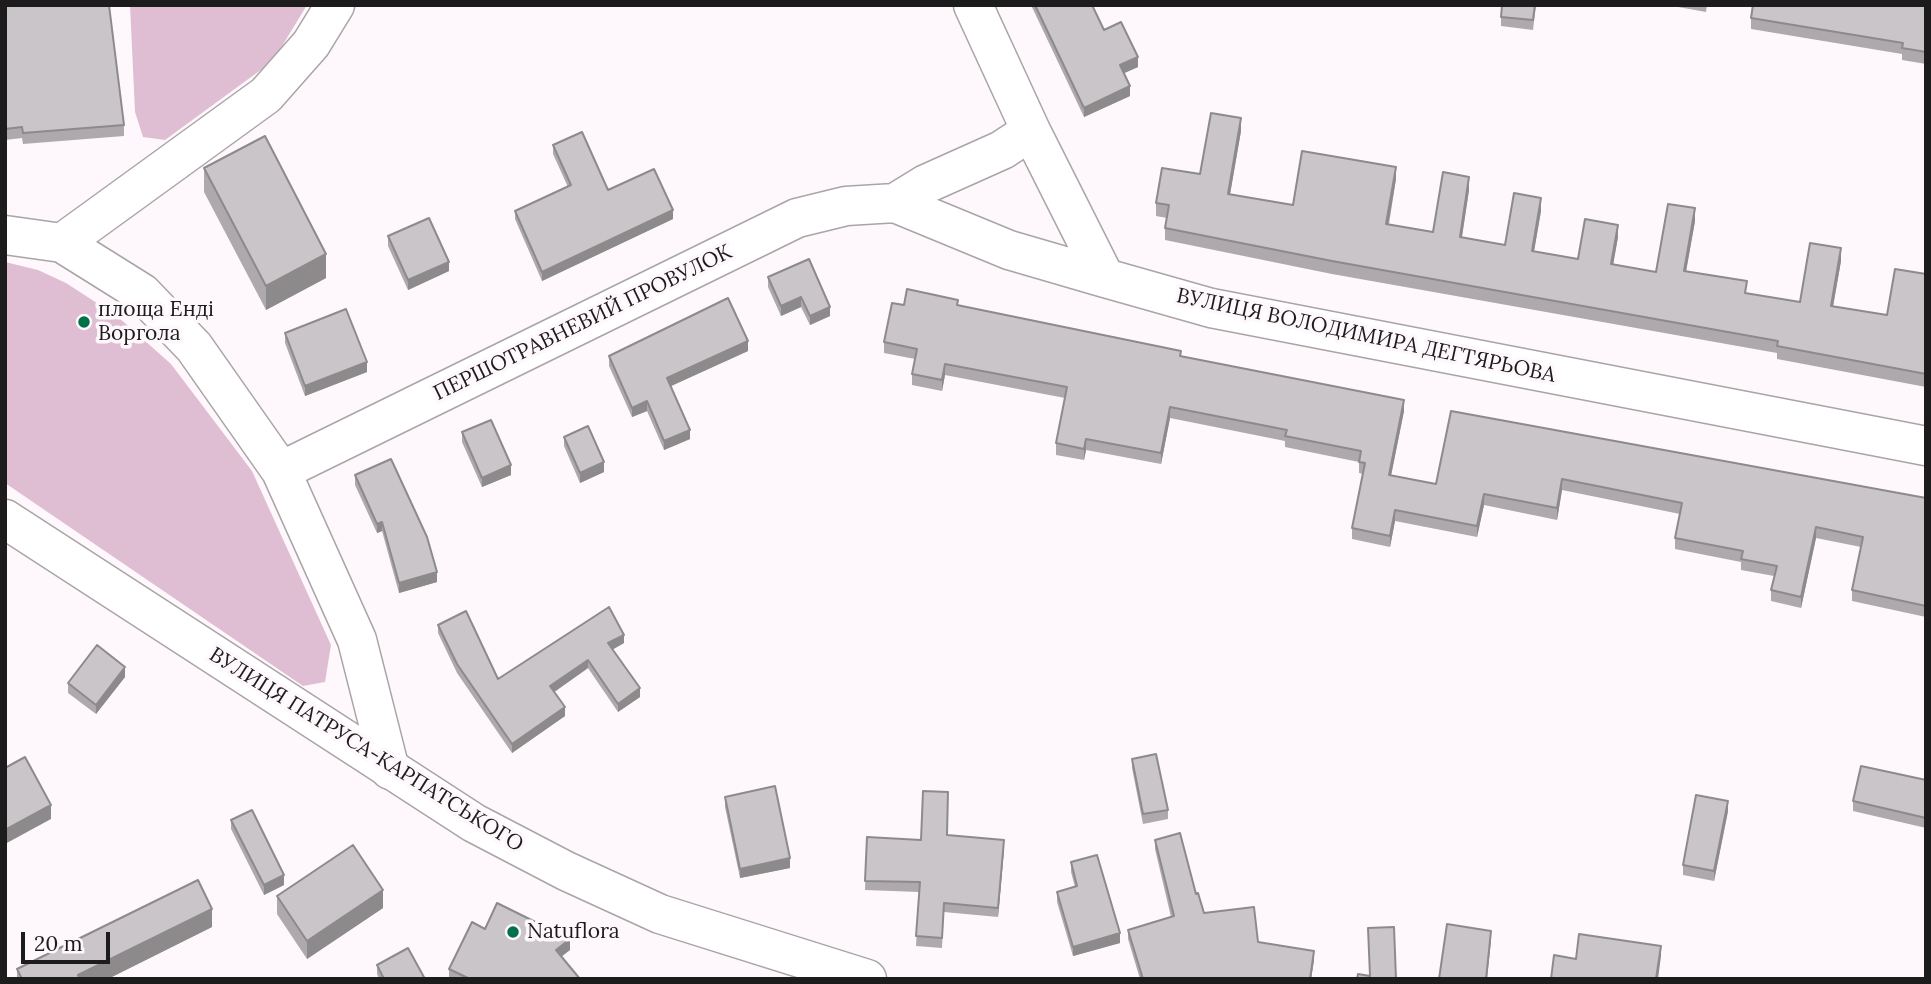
<!DOCTYPE html>
<meta charset="utf-8">
<style>
body{margin:0}
#map{position:relative;width:1931px;height:984px;overflow:hidden;background:#fef8fc;font-family:Lora,serif}
canvas{display:block}
.frame{position:absolute;inset:0;border:7px solid #1d1c1d;pointer-events:none}
.scale{position:absolute;left:21px;top:932px;width:89px;height:32px;box-sizing:border-box;border:4px solid #1d1c1d;border-top:0;padding-left:9px;font-size:21px;line-height:24px;white-space:nowrap;color:#1d1c1d;-webkit-text-stroke:5px #fef8fc;paint-order:stroke}
</style>
<div id="map">
<canvas width="1931" height="984"></canvas>
<div class="frame"></div>
<div class="scale">20 m</div>
</div>
<script>
const g = document.querySelector('canvas').getContext('2d');
g.lineJoin = 'round';
function fillPath(path, color) { g.fillStyle = color; g.fill(path, 'evenodd'); }
const shape = rows => new Path2D(rows.map(r => 'M' + r).join(''));
function trace(path, color, width, dash) { g.strokeStyle = color; g.lineWidth = width; g.lineCap = dash ? 'butt' : 'round'; g.setLineDash(dash || []); g.stroke(path); }
function write(font, color, halo, rows, align = 'center') {
  g.font = font + ' Lora,serif'; g.lineWidth = 7; g.setLineDash([]); g.textBaseline = 'middle'; g.strokeStyle = halo; g.fillStyle = color; for (const [text, x, y, turn = 0] of rows) {
    g.save(); g.translate(x, y); g.rotate((+turn || 0) * Math.PI / 180); g.textAlign = isNaN(turn) ? turn : align; if (halo) g.strokeText(text, 0, 0); g.fillText(text, 0, 0); g.restore();
  }
}
fillPath(shape([
 [130,5,307,5,273,61,165,140,143,137,135,112],
 [5,262,38,270,66,283,117,316,171,364,252,471,331,645,325,682,303,686,5,483]
]), '#dfbed3');
const minor = shape([
 [973,5,1031,131,1105,278,1211,308,1926,446],
 [895,203,926,184,1002,150,1031,131],
 [5,235,62,243,142,293,194,347,281,471,357,640,390,770],
 [62,243,266,95,311,44,335,5],
 [281,471,797,218,846,206,895,203,1009,250,1105,278]
]);
const major = shape([
 [5,519,474,823,566,871,660,914,867,979]
]);
trace(minor, '#aaa4a8', 41);
trace(major, '#aaa4a8', 41);
trace(minor, '#fff', 38);
trace(major, '#fff', 38);
fillPath(shape([
 [5,5,124,125,124,136,23,144,22,138,5,140],
 [1031,5,1092,5,1104,30,1138,67,1124,73,1130,96,1084,117],
 [1536,5,1533,30,1501,26,1501,17],
 [1667,5,1707,5,1706,12],
 [1926,5,1926,64,1902,60,1902,54,1751,29,1751,18],
 [1241,131,1230,194,1293,205,1396,179,1389,224,1433,232,1469,190,1462,237,1505,245,1541,211,1534,251,1578,259,1618,237,1613,264,1656,272,1695,221,1686,271,1747,293,1800,302,1841,261,1833,306,1887,315,1926,274,1926,387,1777,359,1777,353,1332,274,1165,240,1165,228,1167,218,1156,216,1156,203,1200,174],
 [553,145,608,190,673,219,542,281,515,219,515,211,568,187,553,154],
 [204,168,326,278,266,310,204,192],
 [388,236,449,271,408,290,388,246],
 [768,277,830,316,810,325,801,307,781,316,768,287],
 [904,305,958,306,1181,356,1404,411,1391,475,1436,484,1451,411,1926,498,1926,617,1852,601,1852,590,1861,547,1816,538,1801,608,1771,601,1771,590,1774,576,1741,570,1741,562,1675,549,1675,538,1680,514,1562,490,1557,520,1484,505,1477,537,1395,521,1390,547,1352,539,1352,528,1363,474,1359,473,1359,462,1285,447,1285,441,1170,418,1161,464,1086,450,1084,460,1056,455,1056,443,1065,398,945,375,942,391,912,385,912,374,915,359,884,353,884,342],
 [285,333,367,372,305,396,285,343],
 [748,351,670,386,690,439,664,450,647,411,632,417,609,366,609,356],
 [462,432,511,475,482,487,462,442],
 [564,437,604,472,580,483,564,446],
 [355,475,437,582,399,593,382,531,377,533,355,485],
 [438,625,498,679,624,643,612,650,640,697,618,712,588,668,554,692,565,716,512,753,457,673,438,633],
 [125,677,96,714,68,693,68,683],
 [1132,759,1168,810,1168,819,1143,824,1132,768],
 [1926,780,1926,828,1853,811,1853,801],
 [725,797,790,868,740,878,725,807],
 [1728,811,1714,881,1683,875,1683,865],
 [231,820,284,885,264,895,231,829],
 [947,835,1004,849,998,917,944,912,942,948,916,946,919,892,865,890,867,837,921,840],
 [1155,840,1196,894,1204,913,1258,942,1314,960,1311,979,1140,979,1128,939,1128,930,1171,917,1155,849],
 [1071,862,1120,943,1073,956,1057,902,1057,892,1075,887,1071,872],
 [277,896,383,908,307,959,277,914],
 [212,927,107,979,17,979,17,969],
 [485,929,570,950,561,956,580,979,449,979,449,969],
 [377,965,425,979,379,979,377,974]
]), '#aea9ac');
fillPath(shape([
 [1138,57,1138,67,1120,75,1120,65],
 [1130,86,1130,96,1084,117,1084,108],
 [1241,118,1241,131,1228,206,1228,194],
 [1396,167,1396,179,1386,237,1386,224],
 [1469,177,1469,190,1460,249,1460,237],
 [1541,198,1541,211,1532,263,1532,251],
 [1695,208,1695,221,1684,283,1684,271],
 [673,210,673,219,542,281,542,272],
 [1618,225,1618,237,1611,277,1611,264],
 [1841,248,1841,261,1831,318,1831,306],
 [326,254,326,278,266,310,266,286],
 [449,262,449,271,408,290,408,280],
 [801,297,801,307,781,316,781,306],
 [830,307,830,316,810,325,810,316],
 [748,341,748,351,667,388,667,378],
 [367,362,367,372,305,396,305,386],
 [945,364,945,375,942,391,942,380],
 [1404,400,1404,411,1389,486,1389,475],
 [647,401,647,411,632,417,632,408],
 [1170,407,1170,418,1161,464,1161,453],
 [690,430,690,439,664,450,664,441],
 [1086,439,1086,450,1084,460,1084,449],
 [604,462,604,472,580,483,580,473],
 [511,465,511,475,482,487,482,478],
 [1562,479,1562,490,1557,520,1557,508],
 [1484,494,1484,505,1477,537,1477,526],
 [1395,510,1395,521,1390,547,1390,536],
 [382,522,382,531,377,533,377,524],
 [1816,527,1816,538,1801,608,1801,597],
 [437,572,437,582,399,593,399,583],
 [624,635,624,643,608,652,608,643],
 [588,660,588,668,550,695,550,686],
 [125,667,125,677,96,714,96,705],
 [640,688,640,697,618,712,618,704],
 [565,707,565,716,512,753,512,744],
 [1728,801,1728,811,1714,881,1714,871],
 [51,805,51,819,5,844,5,830],
 [1004,840,1004,849,998,917,998,908],
 [790,858,790,868,740,878,740,869],
 [284,875,284,885,264,895,264,885],
 [383,890,383,908,307,959,307,941],
 [212,909,212,927,108,979,78,979,78,975],
 [1491,931,1491,941,1487,979,1486,979],
 [1120,933,1120,943,1073,956,1073,947],
 [570,939,570,950,556,961,556,950],
 [1661,946,1661,956,1658,979,1656,979],
 [1314,951,1314,960,1311,979,1310,979]
]), '#8d8a8c');
const building = shape([
 [5,5,109,5,124,125,23,133,22,127,5,129,5,5],
 [1035,5,1092,5,1104,30,1121,22,1138,57,1120,65,1130,86,1084,108,1035,5],
 [1502,5,1535,5,1533,20,1501,17,1502,5],
 [1753,5,1926,5,1926,52,1902,48,1903,43,1751,18,1753,5],
 [1211,113,1241,118,1228,194,1293,205,1302,151,1396,167,1386,224,1433,232,1443,172,1469,177,1460,237,1505,245,1514,193,1541,198,1532,251,1578,259,1585,219,1618,225,1611,264,1656,272,1668,204,1695,208,1684,271,1747,281,1745,293,1800,302,1810,243,1841,248,1831,306,1887,315,1895,269,1926,274,1926,374,1777,346,1778,341,1332,261,1165,228,1169,205,1156,203,1162,168,1200,174,1211,113],
 [582,132,608,190,654,169,673,210,542,272,515,211,571,185,553,145,582,132],
 [265,136,326,254,266,286,204,168,265,136],
 [429,218,449,262,408,280,388,236,429,218],
 [809,259,830,307,810,316,801,297,781,306,768,277,809,259],
 [907,289,958,300,957,305,1181,351,1180,356,1404,400,1389,475,1436,484,1451,411,1926,498,1926,606,1852,590,1863,537,1816,527,1801,597,1771,590,1777,566,1741,559,1743,551,1675,538,1682,503,1562,479,1557,508,1484,494,1477,526,1395,510,1390,536,1352,528,1365,463,1359,462,1361,451,1285,436,1287,430,1170,407,1161,453,1086,439,1084,449,1056,443,1067,387,945,364,942,380,912,374,917,349,884,342,892,303,904,305,907,289],
 [728,298,748,341,667,378,690,430,664,441,647,401,632,408,609,356,728,298],
 [346,309,367,362,305,386,285,333,346,309],
 [491,420,511,465,482,478,462,432,491,420],
 [588,426,604,462,580,473,564,437,588,426],
 [391,459,427,537,437,572,399,583,382,522,377,524,355,475,391,459],
 [609,607,624,635,608,643,640,688,618,704,588,660,550,686,565,707,512,744,457,664,438,625,466,611,498,679,609,607],
 [97,645,125,667,96,705,68,683,97,645],
 [1156,754,1168,810,1143,814,1132,759,1156,754],
 [25,757,51,805,5,830,5,768,25,757],
 [1861,766,1926,780,1926,818,1853,801,1861,766],
 [775,786,790,858,740,869,725,797,775,786],
 [923,791,948,792,947,835,1004,840,998,908,944,903,942,938,916,936,920,882,865,881,867,837,921,840,923,791],
 [1696,795,1728,801,1714,871,1683,865,1696,795],
 [252,810,284,875,264,885,231,820,252,810],
 [1180,833,1196,894,1198,893,1204,913,1254,907,1258,942,1314,951,1310,979,1143,979,1128,930,1174,916,1155,840,1180,833],
 [353,845,383,890,307,941,277,896,353,845],
 [1097,855,1120,933,1073,947,1057,892,1077,886,1071,862,1097,855],
 [198,880,212,909,78,975,80,979,22,979,17,969,198,880],
 [497,903,570,939,556,950,580,979,470,979,449,969,472,922,485,929,497,903],
 [1447,924,1491,931,1486,979,1439,979,1447,924],
 [1394,927,1396,979,1357,979,1358,974,1370,976,1368,928,1394,927],
 [1579,934,1661,946,1656,979,1551,979,1554,955,1576,959,1579,934],
 [408,948,425,979,384,979,377,965,408,948]
]);
fillPath(building, '#cac5c8');
trace(building, '#8d8a8c', 2);
for (const [x, y, r, color] of [
 [84,322,7,"#027049"],
 [513,932,7,"#027049"]
]) { const dot = new Path2D(); dot.arc(x, y, r, 0, 2 * Math.PI); g.fillStyle = color; g.fill(dot); trace(dot, '#fef8fc', 2.5); }
write('21px', '#1d1c1d', '#fef8fc', [
 ["площа Енді",98,310],
 ["Воргола",98,334],
 ["Natuflora",527,932]
], 'left');
write('21px', '#1d1c1d', '#fef8fc', [
 ["ПЕРШОТРАВНЕВИЙ ПРОВУЛОК",583,323,-26],
 ["ВУЛИЦЯ ВОЛОДИМИРА ДЕГТЯРЬОВА",1366,336,12],
 ["ВУЛИЦЯ ПАТРУСА-КАРПАТСЬКОГО",366,750,32]
]);
</script>
